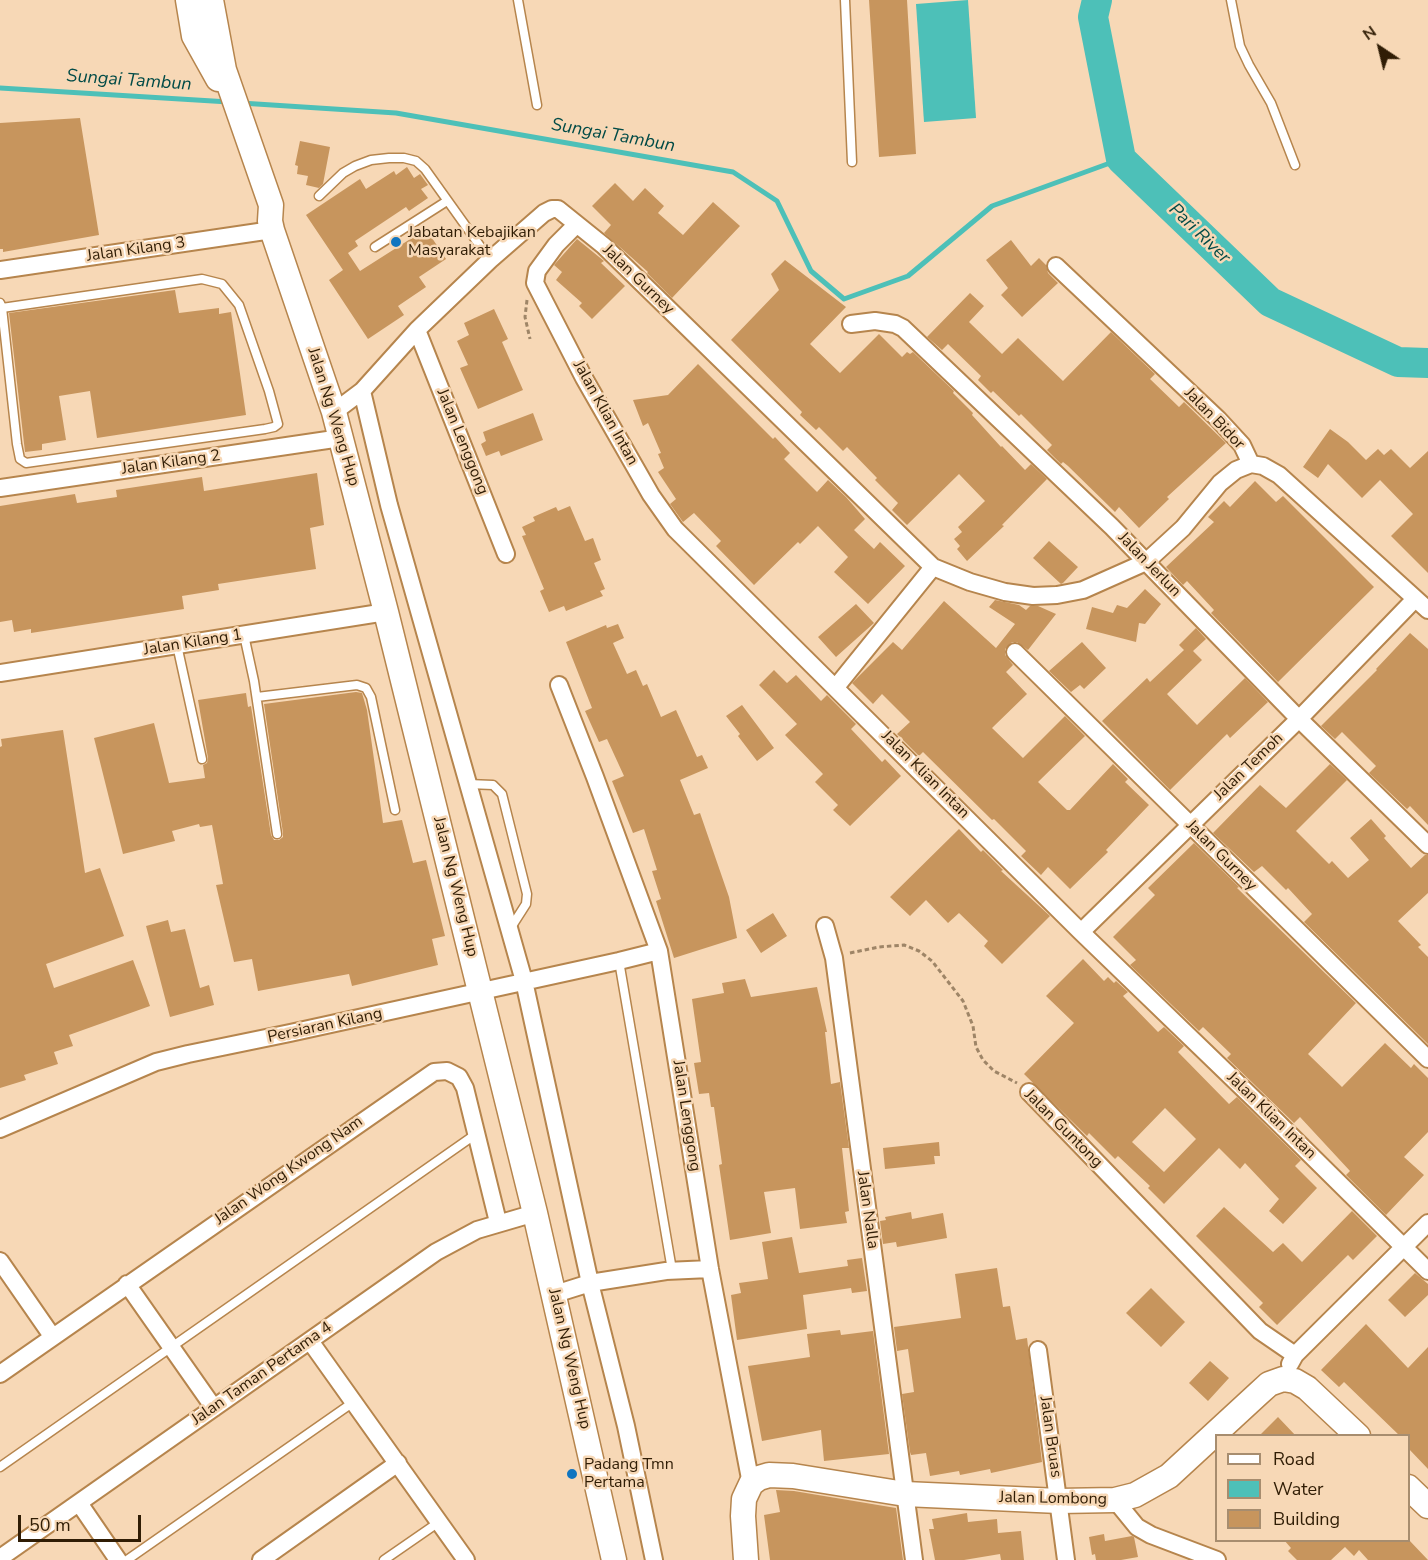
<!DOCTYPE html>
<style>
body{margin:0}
#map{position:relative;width:1428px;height:1560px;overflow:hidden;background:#f7d8b6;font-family:"Nunito Sans",sans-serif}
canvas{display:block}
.legend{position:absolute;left:1215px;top:1434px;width:195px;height:108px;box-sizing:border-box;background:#f7d8b6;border:2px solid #a78d6f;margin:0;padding:8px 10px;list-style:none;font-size:18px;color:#301d05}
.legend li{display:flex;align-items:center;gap:12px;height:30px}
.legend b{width:30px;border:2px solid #a78d6f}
.north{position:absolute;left:1350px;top:18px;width:60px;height:60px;-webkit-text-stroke:4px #f7d8b6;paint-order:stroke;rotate:325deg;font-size:16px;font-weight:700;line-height:24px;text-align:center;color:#301d05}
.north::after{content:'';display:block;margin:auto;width:21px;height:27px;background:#301d05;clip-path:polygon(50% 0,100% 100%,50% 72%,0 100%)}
.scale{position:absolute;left:18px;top:1515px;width:123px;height:27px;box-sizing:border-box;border:3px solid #301d05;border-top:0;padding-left:8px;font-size:18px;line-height:21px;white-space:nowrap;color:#301d05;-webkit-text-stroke:4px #f7d8b6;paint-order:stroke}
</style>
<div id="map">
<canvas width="1428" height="1560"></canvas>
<ul class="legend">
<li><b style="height:8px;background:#fff"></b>Road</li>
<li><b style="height:16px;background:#4dc0b8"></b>Water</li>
<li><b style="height:16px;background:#c7955d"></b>Building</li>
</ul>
<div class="north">N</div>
<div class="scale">50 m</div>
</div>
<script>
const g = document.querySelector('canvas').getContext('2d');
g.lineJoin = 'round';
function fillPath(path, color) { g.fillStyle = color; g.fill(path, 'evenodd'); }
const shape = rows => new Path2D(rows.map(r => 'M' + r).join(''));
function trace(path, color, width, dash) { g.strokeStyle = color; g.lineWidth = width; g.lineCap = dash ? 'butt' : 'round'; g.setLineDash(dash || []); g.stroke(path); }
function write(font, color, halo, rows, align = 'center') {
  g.font = font + ' "Nunito Sans",sans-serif'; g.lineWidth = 5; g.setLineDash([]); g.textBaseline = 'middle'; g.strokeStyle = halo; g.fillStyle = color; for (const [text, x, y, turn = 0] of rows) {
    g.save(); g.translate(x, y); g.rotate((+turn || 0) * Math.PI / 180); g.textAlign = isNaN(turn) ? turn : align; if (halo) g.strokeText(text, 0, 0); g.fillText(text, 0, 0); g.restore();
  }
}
fillPath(shape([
 [968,0,976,118,924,122,916,4]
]), '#4dc0b8');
trace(shape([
 [0,88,229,102],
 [241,103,396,113,733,172,777,201,811,271,844,299,908,276,992,206,1121,159]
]), '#4dc0b8', 5);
trace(shape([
 [1097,0,1093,17,1121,159,1270,302,1398,362,1428,363]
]), '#4dc0b8', 30);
fillPath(shape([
 [869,0,907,0,916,154,879,157],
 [80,118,99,235,3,252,3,249,0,249,0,123],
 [300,141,330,147,323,184,319,188,306,185,308,176,297,174,298,166,295,165],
 [407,167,414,178,420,174,428,185,421,189,428,198,409,211,406,207,355,241,358,246,348,253,360,271,426,229,446,259,419,277,426,287,398,306,404,315,368,339,329,280,343,270,306,215,360,179,366,189,394,171,396,175],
 [615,183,633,201,645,188,664,206,658,213,683,235,713,202,740,226,672,298,647,273,648,272,604,233,611,225,592,206],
 [577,239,604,261,601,263,625,286,592,319,579,306,582,303,556,280,562,272,554,265],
 [1011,240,1031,266,1039,258,1046,265,1048,273,1058,283,1022,317,1001,295,1008,288,986,260],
 [785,260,846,307,810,344,840,373,879,334,902,357,907,352,910,354,913,352,954,391,953,393,973,413,972,415,1001,447,1002,446,1025,470,1031,464,1047,479,1002,525,1004,526,967,561,957,549,960,546,954,539,962,532,958,527,985,501,959,474,907,525,892,510,898,503,875,480,877,478,847,447,843,451,819,427,816,430,800,415,802,412,731,340,779,290,771,274],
 [175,290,179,313,219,308,219,314,231,312,246,415,97,438,90,391,59,396,66,440,42,444,42,450,25,452,9,313],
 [970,293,984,306,969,322,1002,354,1018,338,1063,381,1111,332,1155,374,1150,379,1179,407,1184,402,1226,443,1167,497,1169,499,1139,528,1119,507,1115,512,1068,466,1063,462,1061,464,1047,450,1052,445,1021,414,1019,416,993,391,991,393,978,380,981,376,948,344,942,350,927,337],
 [494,309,508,339,502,342,523,390,478,409,460,368,468,365,457,341,469,335,464,323],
 [698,364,773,439,775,437,790,453,784,459,817,492,828,480,846,497,865,519,854,530,874,549,880,542,905,566,868,604,834,572,848,557,818,526,800,544,798,542,754,585,716,546,721,541,694,513,683,522,670,504,676,499,658,472,664,468,658,454,661,453,648,423,643,426,633,400,668,395],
 [533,413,543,440,501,456,499,451,486,456,481,444,486,441,483,432],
 [1330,429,1348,442,1366,460,1378,449,1384,455,1391,449,1410,468,1428,451,1428,573,1391,536,1413,514,1380,480,1362,498,1328,464,1318,478,1303,467],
 [317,473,324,525,310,528,316,569,218,584,219,590,182,596,184,609,31,633,31,629,14,632,12,620,0,622,0,506,75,494,77,503,117,497,116,490,202,477,204,491],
 [1255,481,1276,502,1283,496,1374,587,1278,682,1211,613,1214,610,1187,581,1183,585,1166,567,1214,522,1208,517,1224,501,1230,507],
 [570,506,585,541,593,538,601,560,594,563,605,589,600,591,603,596,566,611,564,606,549,612,540,591,544,589,522,536,526,535,522,527,535,521,533,517,556,507,558,511],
 [1049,541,1078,567,1063,583,1061,584,1033,558],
 [1145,589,1161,604,1145,624,1139,623,1136,642,1086,629,1092,607,1113,613,1117,605,1127,608],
 [995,600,1019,605,1026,610,1030,606,1038,606,1056,614,1028,650,1017,642,1012,642,1005,649,1005,655,1013,665,1006,672,1027,694,992,728,1023,758,1065,716,1085,736,1038,782,1067,810,1070,810,1113,764,1128,779,1125,782,1149,805,1106,850,1108,852,1070,889,1048,867,1041,875,1021,856,1026,851,994,819,992,820,923,752,919,756,897,734,910,722,882,694,873,704,852,683,893,642,902,650,944,601,996,648,1015,624,989,607],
 [856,604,874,623,836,657,818,637],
 [618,624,624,638,613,643,627,674,636,670,643,686,647,684,661,717,676,710,697,757,702,755,708,768,680,780,694,815,700,813,729,897,737,938,674,958,656,901,661,899,652,871,657,870,644,829,633,833,612,781,624,776,607,739,599,742,585,711,592,708,566,642,606,625,607,628],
 [1196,628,1206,639,1193,651,1202,660,1167,694,1197,725,1245,678,1268,702,1230,738,1227,734,1170,790,1102,721,1147,678,1150,682,1184,650,1179,645],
 [1410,633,1428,649,1428,825,1410,806,1407,809,1369,773,1376,766,1342,732,1335,739,1321,726,1377,670,1376,669],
 [1082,642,1106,668,1084,689,1080,685,1071,692,1049,671],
 [774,670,787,683,796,675,821,701,827,695,856,724,851,729,882,762,885,759,901,776,850,826,833,810,838,805,815,782,823,774,785,735,797,724,759,685],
 [356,692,362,693,367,710,383,823,402,820,413,863,426,860,445,936,432,939,438,965,352,986,349,974,258,991,252,959,234,962,216,885,223,884,212,825,200,827,199,824,172,831,175,841,123,854,94,738,154,723,169,783,205,778,203,765,207,763,208,758,198,700,246,693,248,707,251,706,271,835,274,840,279,840,283,837,283,833,264,704],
 [742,705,774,748,757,761,738,736,740,734,726,716],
 [63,730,85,873,100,868,124,936,46,964,54,988,133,960,150,1006,69,1035,73,1046,54,1052,58,1064,24,1075,26,1080,0,1088,0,747,2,746,1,739],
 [1330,764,1347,780,1296,831,1329,864,1332,861,1348,878,1369,860,1350,838,1371,819,1386,836,1384,838,1411,868,1425,855,1428,855,1428,893,1398,921,1421,945,1418,947,1428,957,1428,1044,1304,922,1312,914,1288,888,1286,890,1262,866,1254,872,1213,833,1260,785,1286,808],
 [959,829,981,852,983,850,1003,870,1001,871,1050,916,1002,964,984,946,988,941,959,913,948,923,926,900,910,916,890,897],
 [1194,843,1239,887,1237,888,1356,1003,1308,1054,1342,1087,1385,1043,1411,1068,1414,1064,1428,1078,1428,1132,1404,1157,1424,1175,1386,1215,1346,1175,1350,1171,1300,1117,1294,1123,1227,1058,1231,1054,1203,1027,1199,1031,1130,965,1136,960,1113,937,1155,895,1148,888],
 [773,913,787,936,761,953,746,930],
 [168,920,171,932,185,929,200,988,209,985,214,1005,170,1017,146,926],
 [1083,959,1104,981,1108,977,1114,983,1116,981,1128,992,1123,996,1158,1032,1164,1027,1184,1046,1178,1052,1229,1104,1237,1097,1301,1160,1295,1166,1317,1188,1283,1224,1269,1211,1279,1199,1245,1163,1240,1169,1219,1148,1164,1204,1148,1188,1150,1186,1118,1156,1115,1159,1089,1133,1087,1136,1024,1074,1074,1023,1046,996],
 [1165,1108,1196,1139,1164,1172,1132,1142],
 [745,979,751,997,817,987,827,1032,825,1032,831,1084,840,1082,849,1148,842,1148,849,1211,845,1212,847,1223,800,1229,795,1188,764,1192,771,1233,730,1240,719,1165,722,1164,714,1107,711,1107,709,1093,699,1094,694,1063,701,1062,692,999,724,993,722,983],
 [939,1142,940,1156,934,1156,935,1164,885,1169,883,1148],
 [1224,1207,1273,1252,1283,1243,1302,1262,1352,1211,1377,1236,1353,1260,1348,1255,1277,1325,1259,1307,1263,1303,1196,1236],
 [911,1212,912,1219,943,1213,947,1238,897,1247,896,1242,883,1244,880,1221,886,1220,885,1217],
 [792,1237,799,1273,848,1266,847,1260,862,1258,867,1291,852,1293,851,1288,803,1295,807,1329,737,1340,731,1295,741,1293,739,1283,768,1279,762,1242],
 [997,1268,1003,1307,1010,1306,1016,1340,1027,1338,1042,1462,991,1473,990,1469,960,1475,959,1471,930,1476,926,1453,911,1455,910,1452,902,1394,914,1392,908,1349,897,1351,894,1327,961,1318,955,1274],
 [1415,1273,1428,1284,1428,1295,1405,1317,1388,1300],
 [1151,1288,1185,1322,1161,1347,1126,1313],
 [1366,1324,1408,1368,1428,1347,1428,1469,1408,1448,1408,1436,1400,1436,1344,1382,1339,1387,1321,1370],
 [840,1330,841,1335,873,1331,889,1454,824,1461,821,1430,762,1441,748,1366,810,1357,807,1334],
 [1210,1361,1229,1378,1208,1401,1189,1383],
 [1278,1417,1296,1436,1259,1436],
 [776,1490,794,1491,896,1508,903,1560,770,1560,764,1515,780,1512],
 [967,1513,968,1522,997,1519,998,1533,1021,1531,1024,1560,1001,1560,1000,1554,964,1560,935,1560,929,1529,934,1529,932,1519],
 [1104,1534,1105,1541,1132,1536,1134,1537,1138,1557,1121,1560,1096,1560,1095,1554,1092,1555,1089,1537],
 [1284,1540,1409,1540,1428,1560,1368,1560,1359,1550,1354,1556,1345,1547,1331,1560,1297,1560,1288,1551,1291,1548]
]), '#c7955d');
const lane = shape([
 [518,0,537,105],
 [845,0,852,162],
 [1231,0,1240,46,1249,65,1271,103,1295,165],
 [319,196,343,173,355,166,371,160,389,158,404,158,416,161,425,169,490,260],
 [375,247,447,201],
 [0,303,2,308,202,279,222,284,239,305,269,391,278,424,274,427,265,429,26,463,20,459,17,444,2,308],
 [244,635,254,681,277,834],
 [177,645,202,759],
 [257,697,357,685,366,688,371,697,395,810],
 [468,784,493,785,502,794,527,894,526,904,510,929],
 [619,961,672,1270],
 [0,1467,476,1134],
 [127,1560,355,1401],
 [384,1560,439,1522]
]);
const street = shape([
 [576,225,556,245,537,271,535,283,584,378,651,495,675,529,1081,932,1256,1101,1428,1271],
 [1056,266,1218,419,1242,445,1251,464,1263,466,1279,475,1428,610],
 [0,270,272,230],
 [851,324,875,321,895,324,903,328,1112,527,1299,719,1428,845],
 [417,330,506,554],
 [362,391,389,505,524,981,590,1283,626,1426,654,1560],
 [334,412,362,391,417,330,490,260,544,213,552,209,558,209,604,246,933,567],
 [0,488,341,438],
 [1015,652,1428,1059],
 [0,673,386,612],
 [559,685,595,777,659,951,710,1269,751,1484],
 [836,687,933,567,970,582,1005,592,1033,596,1057,595,1083,590,1146,562,1183,528,1220,483,1236,470,1251,464],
 [825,926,834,958,914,1560],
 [1081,932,1299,719,1415,599],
 [1029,1092,1260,1331,1295,1355],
 [0,1129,156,1062,188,1054,290,1033,619,961,659,951],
 [0,1261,52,1336],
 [127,1284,214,1408],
 [555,1294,590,1283,666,1271,710,1269],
 [310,1341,466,1560],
 [1038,1350,1066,1560],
 [1290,1364,1295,1355,1428,1223],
 [0,1374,434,1072,447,1071,459,1077,465,1088,498,1222],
 [1115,1500,1137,1527,1151,1535,1217,1560],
 [79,1503,118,1560],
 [0,1558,436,1252,477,1230,535,1213],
 [261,1560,398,1463]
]);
const secondary = shape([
 [188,0,194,36,218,79],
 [211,0,224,70,271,205,270,221,272,230,334,412,386,612,535,1213,614,1560],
 [1408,1487,1428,1506],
 [746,1560,743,1516,744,1499,751,1484,759,1478,769,1475,793,1476,905,1494,1059,1501,1115,1500,1135,1495,1169,1476,1258,1394,1269,1384,1283,1379,1295,1381,1307,1388,1358,1436]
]);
trace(lane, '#b6854d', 11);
trace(street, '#b6854d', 20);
trace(secondary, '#b6854d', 27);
trace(shape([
 [527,300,525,317,530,339],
 [850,953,879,947,904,945,919,951,932,961,963,1001,973,1026,976,1047,983,1060,994,1071,1017,1083]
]), '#9e8567', 3, [4.5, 3]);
trace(lane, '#fff', 8);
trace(street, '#fff', 16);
trace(secondary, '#fff', 24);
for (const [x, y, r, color] of [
 [396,242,6,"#1075c0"],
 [572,1474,6,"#1075c0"]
]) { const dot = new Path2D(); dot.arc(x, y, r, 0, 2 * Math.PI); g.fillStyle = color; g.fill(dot); trace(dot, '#f7d8b6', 2); }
write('16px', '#301d05', '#f7d8b6', [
 ["Jabatan Kebajikan",408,233],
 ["Masyarakat",408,251],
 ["Padang Tmn",584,1465],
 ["Pertama",584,1483]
], 'left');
write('16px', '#301d05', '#f7d8b6', [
 ["Jalan Kilang 3",136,250,-8],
 ["Jalan Gurney",638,280,44],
 ["Jalan Klian Intan",605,413,61],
 ["Jalan Ng Weng Hup",333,417,73],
 ["Jalan Bidor",1214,419,46],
 ["Jalan Lenggong",462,442,68],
 ["Jalan Kilang 2",171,463,-8],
 ["Jalan Jerlun",1149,565,46],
 ["Jalan Kilang 1",193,643,-9],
 ["Jalan Temoh",1249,767,-44],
 ["Jalan Klian Intan",925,775,45],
 ["Jalan Gurney",1221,856,45],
 ["Jalan Ng Weng Hup",455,887,76],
 ["Persiaran Kilang",325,1026,-12],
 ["Jalan Lenggong",686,1116,81],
 ["Jalan Klian Intan",1271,1116,44],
 ["Jalan Guntong",1063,1129,45],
 ["Jalan Wong Kwong Nam",289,1171,-35],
 ["Jalan Nalla",867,1210,82],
 ["Jalan Ng Weng Hup",569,1359,77],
 ["Jalan Taman Pertama 4",262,1374,-35],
 ["Jalan Bruas",1050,1437,82],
 ["Jalan Lombong",1053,1499,1]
]);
write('italic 18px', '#024b47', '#f7d8b6', [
 ["Sungai Tambun",129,81,4],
 ["Sungai Tambun",613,136,10],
 ["Pari River",1199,234,44]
]);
</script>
